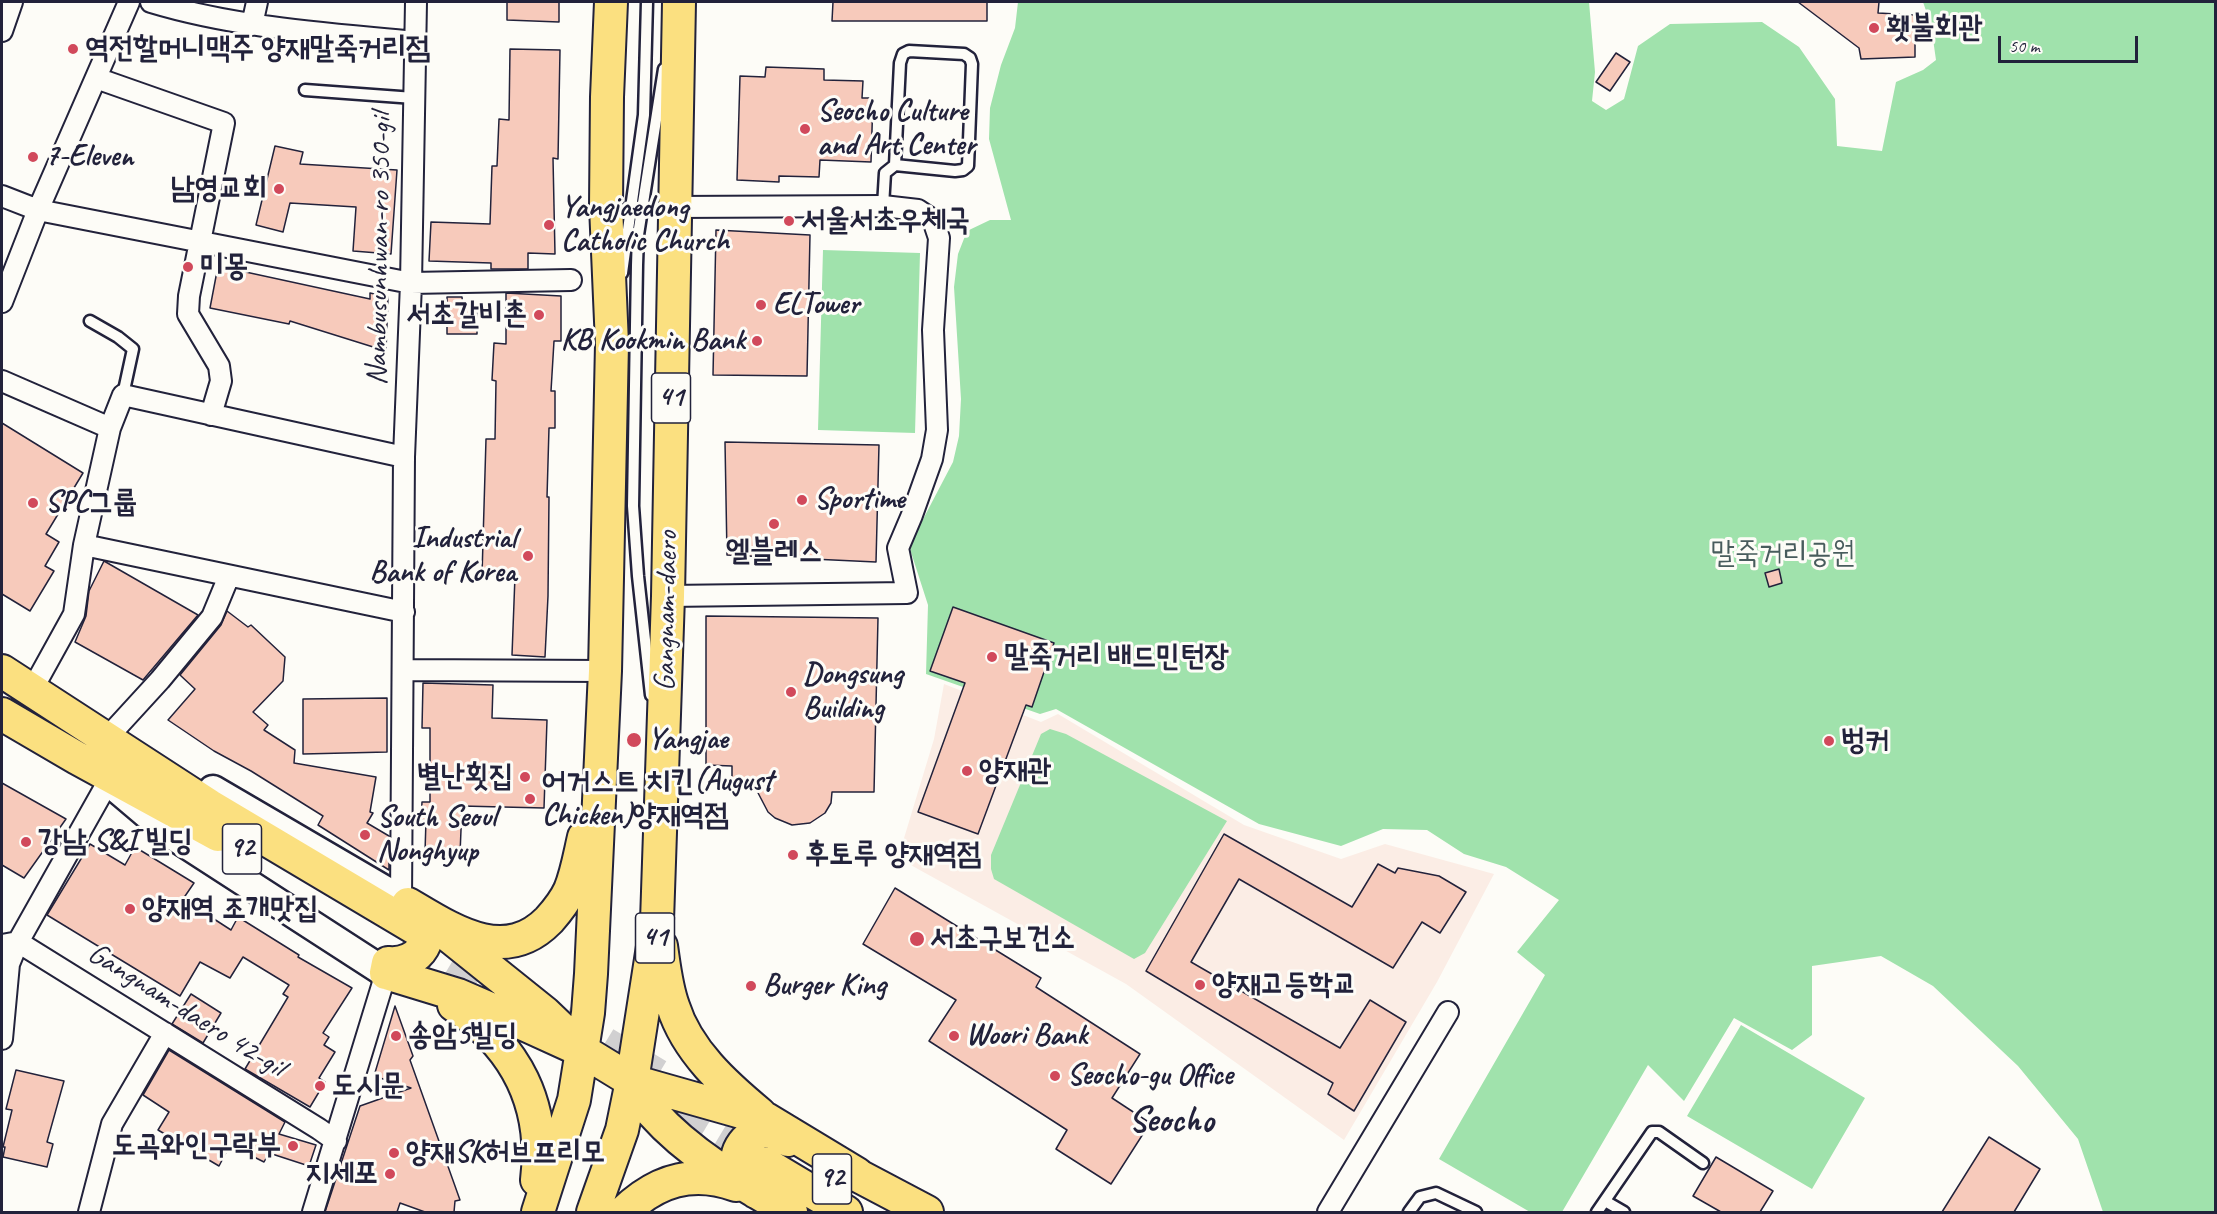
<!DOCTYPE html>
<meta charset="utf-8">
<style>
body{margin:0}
#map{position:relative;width:2217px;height:1214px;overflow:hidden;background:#fdfcf7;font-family:Caveat,sans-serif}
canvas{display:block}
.frame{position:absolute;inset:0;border:3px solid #22223b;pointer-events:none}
.scale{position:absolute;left:1998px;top:36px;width:140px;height:27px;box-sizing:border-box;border:3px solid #22223b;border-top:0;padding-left:8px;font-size:18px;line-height:21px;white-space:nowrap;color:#22223b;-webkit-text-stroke:4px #fdfcf7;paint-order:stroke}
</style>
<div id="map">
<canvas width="2217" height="1214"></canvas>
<div class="frame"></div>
<div class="scale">50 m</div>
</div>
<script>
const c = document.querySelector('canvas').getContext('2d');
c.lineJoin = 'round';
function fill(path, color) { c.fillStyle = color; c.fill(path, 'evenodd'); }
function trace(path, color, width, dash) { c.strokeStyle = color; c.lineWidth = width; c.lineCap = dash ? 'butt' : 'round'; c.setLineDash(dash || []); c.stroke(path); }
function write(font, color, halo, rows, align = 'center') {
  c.font = font + ' Caveat,"Poor Story",sans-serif'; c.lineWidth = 6; c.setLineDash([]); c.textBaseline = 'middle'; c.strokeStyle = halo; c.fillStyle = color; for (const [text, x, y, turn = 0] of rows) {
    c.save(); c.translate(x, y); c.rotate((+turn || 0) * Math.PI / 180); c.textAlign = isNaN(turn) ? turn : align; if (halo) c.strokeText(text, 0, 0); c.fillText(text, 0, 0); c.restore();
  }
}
fill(new Path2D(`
 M944,684l97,38 17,-8 186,111 97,34 44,-15 109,30 -57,108 -93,158 -218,-156 -228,-126 36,-119z`), '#fbede5');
fill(new Path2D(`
 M1018,2h571l6,70 -3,29 14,9 18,-11 14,-53 32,-22 92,-2 37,25 36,52 2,47 45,5 14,-69 27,-12 13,-10 -5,-35 -8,-23h292v1210h-112l-25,-73 -60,-73 -85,-80 -52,-30 -69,10v69l-20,15 -58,-32 -50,83 -36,-36 -86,147h-32l-91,-53 106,-184 -28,-23 42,-52 -53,-33 -42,-13 -37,-24 -44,-1 -42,17 -82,-22 -203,-115 -16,5 -114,-40 2,-69 -19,-59 44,-84 6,-26 2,-37 -7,-112 4,-33 9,-23 23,-11h21l-22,-81 1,-31 11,-43 14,-37z
 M823,250l97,3 -5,180 -97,-3z
 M1050,729l16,5 161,87 -82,132 -11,6 -140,-80 -3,-10v-14l50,-121z
 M1741,1025l124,73 -53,91 -125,-73z`), '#a0e2ac');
const building = new Path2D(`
 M507,2h52v20l-52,-2z
 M833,2h154v19h-155z
 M1798,2h81l-1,11 37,2v42l-54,2 -2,-11z
 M510,49l50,1 -2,109 -5,-1 2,96 -27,-1v16h-37v-6l-62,-2 2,-39 59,2 2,-58h5l2,-47 10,1z
 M1616,53l14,9 -20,29 -14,-9z
 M766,67l58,2v11l39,1 -1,17h11l-2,64 -51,-2 -1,17 -40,-1v6l-42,-2 3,-104 25,1z
 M275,146l28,6 -3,12 97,6 -6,84 -38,-3 3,-44 -66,-4 -7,29 -27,-7z
 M716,230l94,5 -3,141 -94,-1z
 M218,266l152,33v-6l18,4 -2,54 -96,-30 -1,3 -79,-16z
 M506,293l55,3v45h-7l-3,50h4v37h-6l-2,69h2l-1,99 -3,61 -33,-2 3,-79 -33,-1 4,-136h9l1,-58 -4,-1 2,-37 12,1z
 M447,297h15l1,11h14v26h-30z
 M2,423l81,50 -37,61 13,8 -14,24 9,5 -24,40 -28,-17z
 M725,442l154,3 -3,117 -149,-7z
 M104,561l94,54 -55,65 -68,-38 11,-26 3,-25z
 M1779,569l3,14 -13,4 -4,-14z
 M953,607l101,36 -22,64 -6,-2 -48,129 -60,-22 47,-129 -35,-12z
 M227,611l21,16 3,-2 34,32 -2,24 -30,31 15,13 -4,5 31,20 -1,13 82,14 -6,35 3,1 -6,10 22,13v34l-71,-45 5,-9 -72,-45 -37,-20 -46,-31 27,-31 -15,-14 41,-50z
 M706,616l172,2 -4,174h-42l-1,11 -6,10 -15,10 -18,2 -17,-7 -7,-6 -12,-23h-24v-23l-26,-1z
 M423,683l70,2 -1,33 55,2 -3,88 -82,-2 -2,48 -35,-2 1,-32h-5l1,-18h8v-74h-8z
 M387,698v54l-84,2v-55z
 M2,783l64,36 -42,59 -22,-13z
 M1224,834l128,73 26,-43 17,9 3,-5 41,8 27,16 -26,41 -18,-11 -29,46 -154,-89 -48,83 149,86 30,-48 36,22 -52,89 -26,-17 5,-11 -187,-112z
 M90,844l35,21 10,-18 59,36 -11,16 48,31 7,-13 61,38 -1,2 54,31 -29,45 6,4 -5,8 11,7 -16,26 6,4 -15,25 -65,-38 43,-72 -5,-3 6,-9 -46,-28 -13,21 -30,-16 -20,34 -133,-81z
 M895,888l146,90 -5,9 104,67 -28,44 38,25 -39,61 -55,-35 11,-19 -138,-89 27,-41 -93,-56z
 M191,994l30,19 -18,30 -31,-19z
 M395,1006l18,50 -3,4 50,140 -5,1 -1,11h-29l-25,-9 -3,9h-72l35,-106 51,-18 -37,-12z
 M169,1050l116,72 -6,12 37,11 -7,21 -40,-13 -5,9 -34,-17 -11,21 -61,-36 11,-18 -26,-17z
 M16,1070l48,11 -17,61 6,2 -6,23 -44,-10 2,-10h-2l9,-37 -6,-1z
 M1989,1137l51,32 -26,43h-72z
 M1716,1157l57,34 -13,21h-39l-28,-16z`);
fill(building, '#f7cabb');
trace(building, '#22223b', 1.5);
trace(new Path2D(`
 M405,947l89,53
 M564,1018l94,57
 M637,1087l127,76`), '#d1d0d1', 32, [32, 16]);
const lane = new Path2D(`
 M305,90l109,8
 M883,206l2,-33 10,-8 60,6 8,-1 5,-4 4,-102 -2,-6 -6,-4 -55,-3 -6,3 -3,9 -5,102
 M622,273l22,-158 3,-113
 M90,321l28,16 15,12 -10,46
 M651,695l-13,-119 -5,-70 4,-241 1,-30 26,-166
 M1605,1201l19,11
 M1409,1212l11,-15 16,-4 40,19
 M1597,1212l55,-80h7l44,31`);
const street = new Path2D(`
 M151,2c86,26 175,31 264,40
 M252,25l5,-23
 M2,31l10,-29
 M96,78l128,45 -35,173 -1,18 31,52 2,15 -10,34
 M2,196l36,14 373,73 160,-3
 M2,302l36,-92 91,-208
 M2,381l108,47
 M84,545l320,67
 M668,596l239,-3 -9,-45 14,-33 20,-56 5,-29 -4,-100 6,-92 -6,-18 -15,-10 -35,-4 -209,1
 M403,670l202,1
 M32,690l42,-76 10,-69 26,-117 13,-33 281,62
 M106,739l54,-59 52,-63 17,-41
 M401,900l3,-443 7,-174 5,-281
 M2,945l16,-3 301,187 17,12
 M2,1039l7,-75 9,-22 90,-160
 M89,1212l23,-88 53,-91
 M313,1212l73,-239
 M1328,1212l120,-200`);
const secondary = new Path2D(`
 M119,790l52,44 215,139
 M213,790l195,114`);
const primary = new Path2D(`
 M2,671l208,135 205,122
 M2,714l75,44 141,77
 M408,904c44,26 96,62 141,16 8,-9 16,-19 21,-30 7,-17 10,-36 14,-53
 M449,936l96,77 23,22
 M661,946c3,20 5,41 12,60 14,45 52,79 87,108
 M386,973l72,22 46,20 79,36 49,30 134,38 91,55
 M386,973l2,-10c32,3 52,-28 27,-52
 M454,1005c63,42 92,100 83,175
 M632,1081c6,10 12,21 20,31 38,43 90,72 139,100
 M764,1163l82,49
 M838,1165l89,47
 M756,1192c-5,-7 -14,-15 -17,-23 -8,-16 10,-39 27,-38 8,0 15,5 22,9
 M538,1212l36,-112 14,-87 3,-39 14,-303 7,-327 -6,-138 1,-109 4,-95
 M593,1212l29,-82 10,-49 25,-160 11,-325 11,-594
 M624,1212c32,-31 68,-43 112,-27`);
trace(lane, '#22223b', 15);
trace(street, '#22223b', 24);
trace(secondary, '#22223b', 33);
trace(primary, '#22223b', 36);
trace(lane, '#fdfcf7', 10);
trace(street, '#fdfcf7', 20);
trace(secondary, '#fdfcf7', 28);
trace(primary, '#fbe080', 32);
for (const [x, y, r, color] of [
 [1874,28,6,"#d1495b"],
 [73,49,6,"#d1495b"],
 [805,129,6,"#d1495b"],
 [33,157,6,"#d1495b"],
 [279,189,6,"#d1495b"],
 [789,221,6,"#d1495b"],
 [549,225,6,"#d1495b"],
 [188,267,6,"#d1495b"],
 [761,305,6,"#d1495b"],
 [539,315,6,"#d1495b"],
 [757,341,6,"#d1495b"],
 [802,500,6,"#d1495b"],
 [33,503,6,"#d1495b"],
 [774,524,6,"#d1495b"],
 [528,556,6,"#d1495b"],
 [992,657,6,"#d1495b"],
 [791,692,6,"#d1495b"],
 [634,740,8,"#d1495b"],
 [1829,741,6,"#d1495b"],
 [967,771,6,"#d1495b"],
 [525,777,6,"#d1495b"],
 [530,799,6,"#d1495b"],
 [365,835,6,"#d1495b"],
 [26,842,6,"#d1495b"],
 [793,855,6,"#d1495b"],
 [130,909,6,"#d1495b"],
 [917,939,8,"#d1495b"],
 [1200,985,6,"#d1495b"],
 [751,986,6,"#d1495b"],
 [396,1036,6,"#d1495b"],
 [954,1036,6,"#d1495b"],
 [1055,1076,6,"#d1495b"],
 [320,1086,6,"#d1495b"],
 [293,1146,6,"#d1495b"],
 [394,1153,6,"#d1495b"],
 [390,1174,6,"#d1495b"]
]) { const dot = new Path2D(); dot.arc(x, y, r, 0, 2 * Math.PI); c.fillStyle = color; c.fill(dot); trace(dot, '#fdfcf7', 2); }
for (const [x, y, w] of [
 [671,398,39],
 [242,849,39],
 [655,938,39],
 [832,1179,39]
]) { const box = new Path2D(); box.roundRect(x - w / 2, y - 25, w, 50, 4.5); c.fillStyle = '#fdfcf7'; c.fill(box); trace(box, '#22223b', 1.5); }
write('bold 28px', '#22223b', null, [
 ["41",671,398],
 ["92",242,849],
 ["41",655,938],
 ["92",832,1179]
]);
write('bold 30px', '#22223b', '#fdfcf7', [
 ["횃불회관",1886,28],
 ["역전할머니맥주 양재말죽거리점",85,49],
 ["Seocho Culture",817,112],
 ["and Art Center",817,146],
 ["7-Eleven",45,157],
 ["남영교회",267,189,"right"],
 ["Yangjaedong",561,208],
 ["Catholic Church",561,242],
 ["서울서초우체국",801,221],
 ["미몽",200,267],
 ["ELTower",773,305],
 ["서초갈비촌",527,315,"right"],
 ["KB Kookmin Bank",745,341,"right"],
 ["Sportime",814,500],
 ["SPC그룹",45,503],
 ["Industrial",516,539,"right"],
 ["Bank of Korea",516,573,"right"],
 ["엘블레스",774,552,"center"],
 ["말죽거리 배드민턴장",1004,657],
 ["Dongsung",803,675],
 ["Building",803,709],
 ["Yangjae",648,740],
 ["벙커",1841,741],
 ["양재관",979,771],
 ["별난횟집",513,777,"right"],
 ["어거스트 치킨(August",542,782],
 ["Chicken)양재역점",542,816],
 ["South Seoul",377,818],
 ["Nonghyup",377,852],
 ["강남 S&I 빌딩",38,842],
 ["후토루 양재역점",805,855],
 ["양재역 조개맛집",142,909],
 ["서초구보건소",930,939],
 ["양재고등학교",1212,985],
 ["Burger King",763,986],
 ["송암5빌딩",408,1036],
 ["Woori Bank",966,1036],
 ["Seocho-gu Office",1067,1076],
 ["도시문",332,1086],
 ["도곡와인구락부",281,1146,"right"],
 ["양재SK허브프리모",406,1153],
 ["지세포",378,1174,"right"]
], 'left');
write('30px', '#22223b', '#fdfcf7', [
 ["Nambusunhwan-ro 350-gil",380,249,-89],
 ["Gangnam-daero",667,611,-89],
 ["Gangnam-daero 42-gil",186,1011,32]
]);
write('30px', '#485c5d', '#fdfcf7', [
 ["말죽거리공원",1783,554]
]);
write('bold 36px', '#22223b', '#fdfcf7', [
 ["Seocho",1171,1122]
]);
</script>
